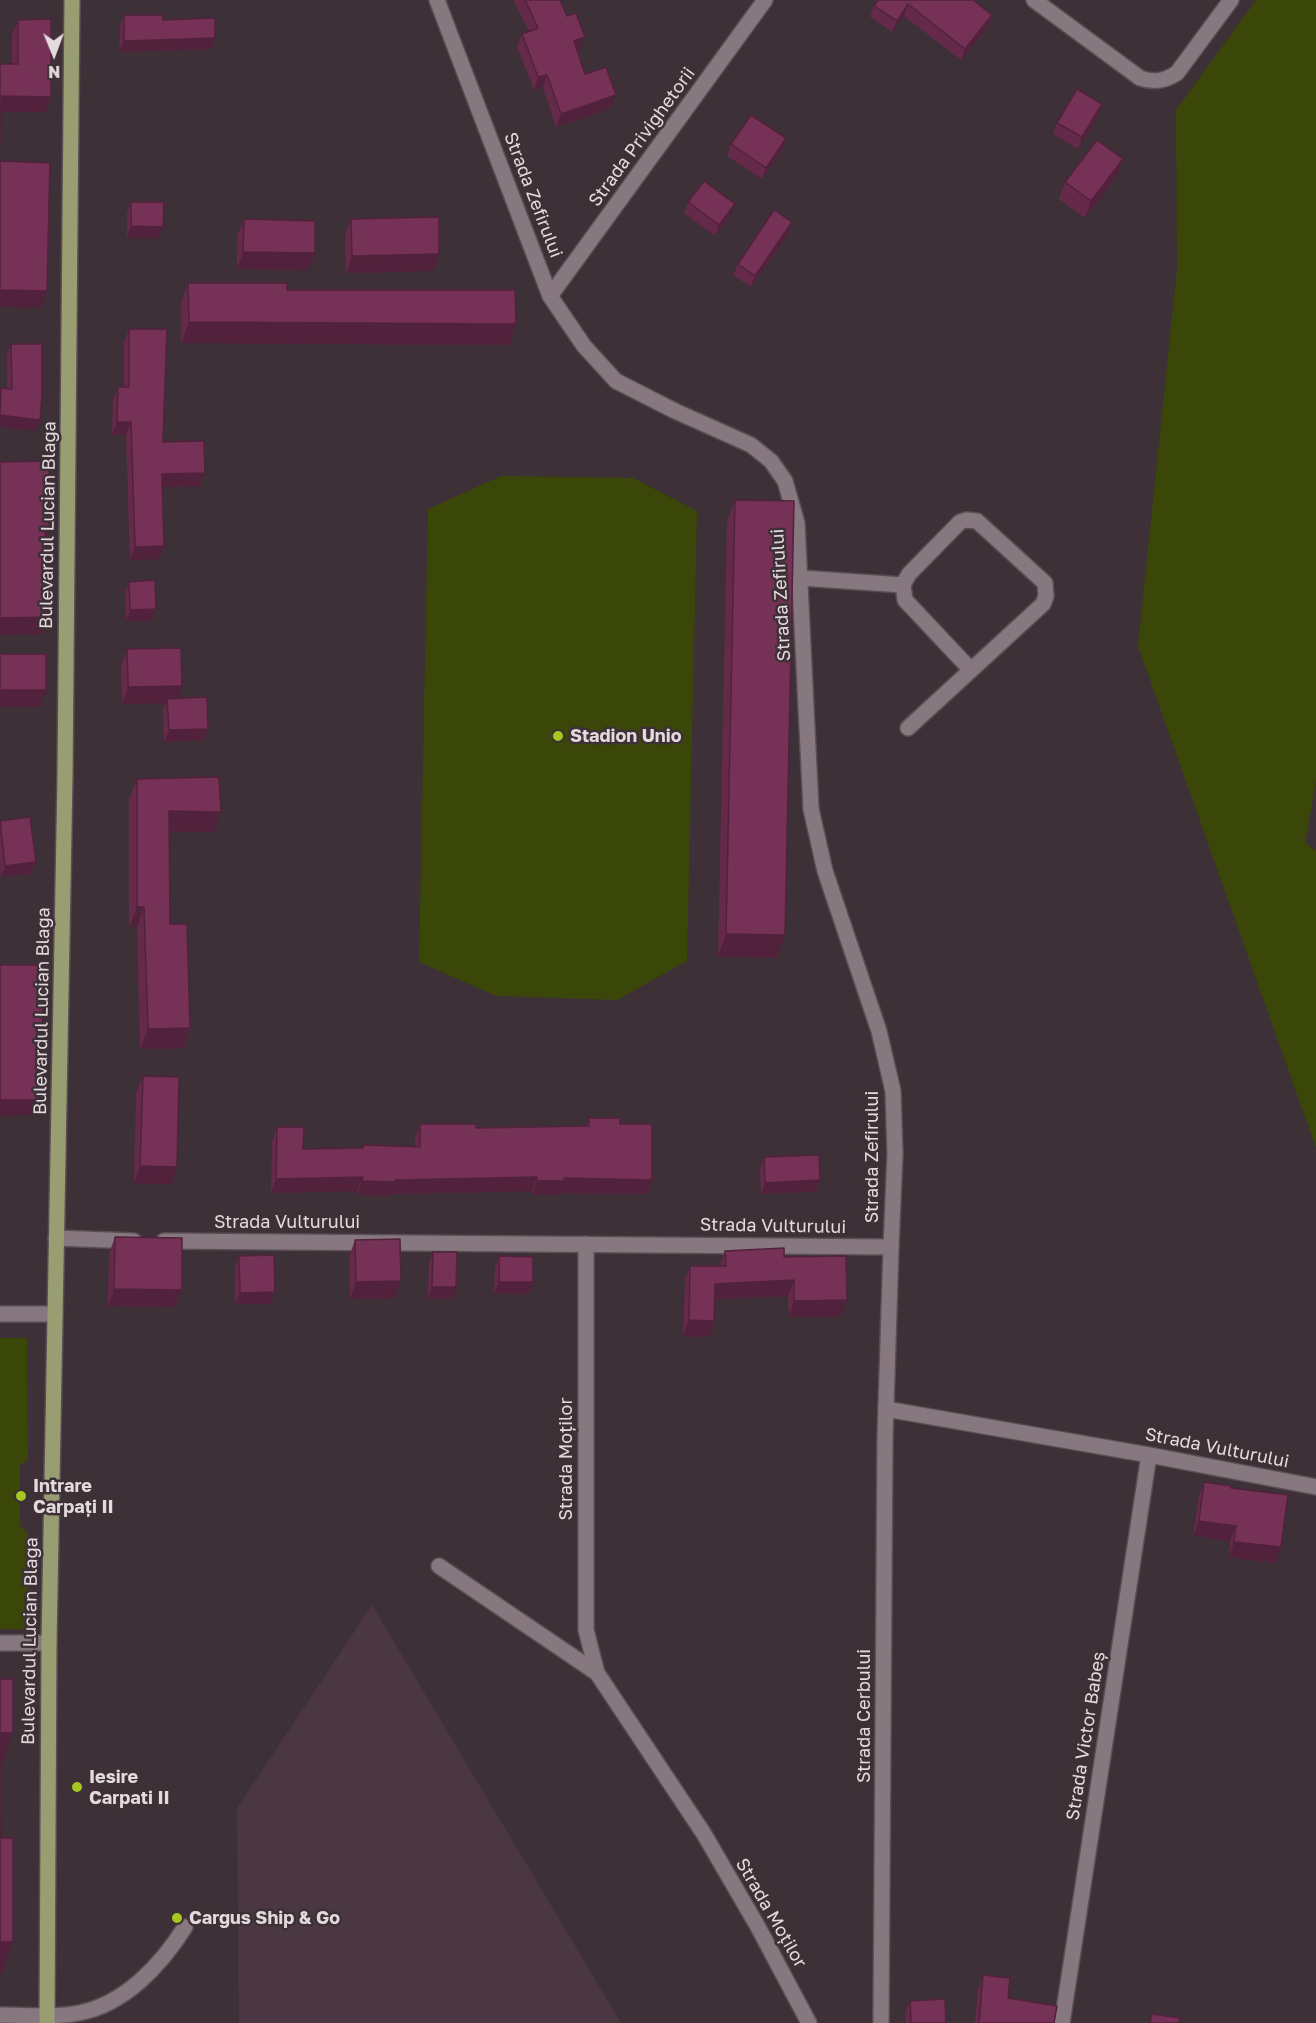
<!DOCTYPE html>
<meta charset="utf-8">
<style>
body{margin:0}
#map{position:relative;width:1316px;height:2023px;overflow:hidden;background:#3d3036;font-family:"Golos Text",sans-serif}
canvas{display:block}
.north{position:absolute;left:24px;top:24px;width:60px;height:60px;-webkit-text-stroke:4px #3d3036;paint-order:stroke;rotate:179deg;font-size:16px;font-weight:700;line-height:24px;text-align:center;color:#e3dade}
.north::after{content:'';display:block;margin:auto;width:21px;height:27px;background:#e3dade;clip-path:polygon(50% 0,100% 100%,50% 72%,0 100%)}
</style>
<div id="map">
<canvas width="1316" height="2023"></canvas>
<div class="north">N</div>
</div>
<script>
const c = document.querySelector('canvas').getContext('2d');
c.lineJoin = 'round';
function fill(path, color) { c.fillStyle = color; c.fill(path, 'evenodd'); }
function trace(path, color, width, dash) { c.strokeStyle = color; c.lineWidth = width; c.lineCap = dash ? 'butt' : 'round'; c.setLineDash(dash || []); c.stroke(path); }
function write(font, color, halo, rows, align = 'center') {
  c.font = font + ' "Golos Text",sans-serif'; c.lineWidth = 5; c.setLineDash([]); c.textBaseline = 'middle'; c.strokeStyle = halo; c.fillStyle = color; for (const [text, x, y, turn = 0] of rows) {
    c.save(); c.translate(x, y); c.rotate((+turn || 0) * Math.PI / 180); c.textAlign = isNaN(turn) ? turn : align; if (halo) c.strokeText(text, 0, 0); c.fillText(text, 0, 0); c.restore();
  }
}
fill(new Path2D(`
 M372,1605l249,418h-382l-2,-215z`), '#4b3741');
fill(new Path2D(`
 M1256,0h60v781l-11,62 11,8v297l-178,-502 39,-377 -1,-159z
 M501,476l132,2 64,33 -10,450 -70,39 -121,-4 -77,-34 9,-453z
 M0,1338h27l1,122 -8,5v61l8,7v96h-28z`), '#3a4708');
const minor = new Path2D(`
 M437,0l113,296 34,50 32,35 59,30 76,34 20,16 14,20 12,42 14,286 14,62 54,160 14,60 2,63 -4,93
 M1034,0l106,78c14,5 25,3 37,-5l54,-73
 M550,296l215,-296
 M801,578l102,7 6,-11 51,-52 6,-2 11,1 68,62 1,13 -3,8 -135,124
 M903,585l2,15 66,70
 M586,1244v386l11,43 107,161 54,93 51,96
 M0,1314h55
 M886,1409l263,46 167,32
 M439,1566l158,107
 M0,1643h49
 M0,2015c26,0 54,3 79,-2 46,-9 82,-48 106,-86
 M1062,2023l87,-568`);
const tertiary = new Path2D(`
 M56,1238l78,3
 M164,1241l727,6 -6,191 -4,585`);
const primary = new Path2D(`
 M47,2023l2,-380 16,-867 7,-776`);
trace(minor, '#594e54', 18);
trace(tertiary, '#594e54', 18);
trace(primary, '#594e54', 18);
trace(minor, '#87777e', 15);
trace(tertiary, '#87777e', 15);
trace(primary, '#989e72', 15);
fill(new Path2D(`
 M513,0h47l20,50 -3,1 8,23 31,21 -5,13 -55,19 -13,-40 -9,3 -17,-43 5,-13 7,-3z
 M878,0l114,15 -4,11 -27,34 -57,-44 -12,16 -22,-15 4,-11z
 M124,15l39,5 52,18 -4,11 -92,3 1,-26z
 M18,20l33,77 -6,15h-43l-2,-48h12v-29z
 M1102,104l-4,12 -20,33 -25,-15 4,-11z
 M786,138l-4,12 -20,29 -35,-23 4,-12z
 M1123,159l-6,17 -32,42 -26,-19 6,-17z
 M131,202l28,36h-32v-24z
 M688,202l42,14 -15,20 -31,-23z
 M244,219l65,51 -72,-1v-33z
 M351,219l82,52 -87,2 -1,-37z
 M788,234l-37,53 -18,-12 5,-11z
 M188,283l99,7 229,34 -7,21 -328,-2v-39z
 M129,329l34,113 37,44 -37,1 1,59 -5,13 -29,1 -4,-125h-14l1,-35 5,-13h6v-45z
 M11,344l25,87 -36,-4v-37l1,-2 6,1v-34z
 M735,500l42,458 -59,-2 9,-434z
 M129,582l27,27 -4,12h-26l-1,-28z
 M127,649l51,49 26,42 -40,2 -1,-32 3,-7 -44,1 -1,-38z
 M137,779l84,33 -7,20 -45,-1 1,93 20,104 -7,20 -43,1 -3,-122h-8v-128z
 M0,822l36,40 -5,12 -30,3 -1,-11z
 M143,1076l34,91 -6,17 -37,-1 2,-90z
 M589,1118l31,6 27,70 -87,-1 -1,2h-27v-4l-141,3 -1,2 -33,-1v-4l-86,2 1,-52 5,-14 26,22 59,-1 2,-3 51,2v-8l5,-15 56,4 110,-2z
 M764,1157l52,34 -55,3 -1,-25z
 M115,1237l67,53 -7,17 -67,-1 1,-52z
 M355,1240l40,58 -45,1 -1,-42z
 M725,1251l59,6 57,59 -52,1 -1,-21 -73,3 -1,22 -5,16 -26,-1 2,-55 5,-15h30z
 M433,1252l23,35 -4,12 -24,-1 1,-35z
 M239,1256l32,48h-36v-37z
 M499,1256l34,26 -4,12 -35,-1 1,-25z
 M1204,1482l72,81 -47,-6 1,-16 -37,-5 6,-39z
 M983,1975l25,23 46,25h-79l3,-33z
 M910,2001l36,22h-40l-1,-10z`), '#652a4a');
fill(new Path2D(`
 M908,4l-4,12 -12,16 5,-11z
 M992,15l-4,11 -27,34 4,-11z
 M585,37l-5,13 -11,4 5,-13z
 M215,38l-4,11 -92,3 5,-11z
 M547,75l-4,12 -9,3 4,-13z
 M616,95l-5,13 -55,19 5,-13z
 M2,96l49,1 -6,15h-45z
 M1102,104l-4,12 -20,33 4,-12z
 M786,138l-4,12 -20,29 4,-11z
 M1123,159l-6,17 -32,42 6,-17z
 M735,204l-5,12 -15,20 4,-11z
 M792,222l-4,12 -37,53 4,-11z
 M131,226l32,1 -4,11h-32z
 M243,252l72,1 -6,17 -72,-1z
 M439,254l-6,17 -87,2 6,-17z
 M0,290l47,1 -6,17 -41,-1z
 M189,322l327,2 -7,21 -328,-2z
 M0,415l40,5 -4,11 -36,-4z
 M117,422h14l-5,13h-14z
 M205,473l-5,13 -42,1 4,-13z
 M45,531h4l-6,17z
 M164,546l-5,13 -29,1 5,-13z
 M156,609l-4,12h-26l4,-11z
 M50,617l-6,17 -44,1v-17z
 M182,686l-6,17 -9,-4 -1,4 -44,1 6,-17z
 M0,690h46l-6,17h-40z
 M208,729l-4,11 -40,2 5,-12z
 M169,811l52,1 -7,20 -52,-1z
 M36,862l-5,12 -30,3 4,-11z
 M137,907h7l-7,20h-8z
 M726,934l59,1 -8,23 -59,-2z
 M190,1028l-7,20 -43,1 8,-20z
 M38,1049h4l-6,16z
 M0,1100h39l-6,15 -33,1z
 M140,1166l37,1 -6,17 -37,-1z
 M363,1177l-6,14 -86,2 5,-14z
 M537,1177l-5,14 -141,3 -1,2 -33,-1 5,-14z
 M564,1178l88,2 -5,14 -87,-1 -1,2h-27l5,-14z
 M820,1180l-4,11 -55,3 4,-11z
 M794,1280l-6,16 -78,3 5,-15z
 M401,1281l-6,17 -45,1 6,-17z
 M499,1282h34l-4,12 -35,-1z
 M432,1287h24l-4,12 -24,-1z
 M114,1289l68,1 -7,17 -67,-1z
 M275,1292l-4,12h-36l5,-11z
 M847,1300l-6,16 -52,1 5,-16z
 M689,1320l25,1 -5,16 -26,-1z
 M1199,1521l37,5 -6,15 -37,-5z
 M1234,1542l47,5 -5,16 -47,-6z
 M0,1733h13l-12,33h-1z
 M0,1942h13l-12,33h-1z`), '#52223c');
const building = new Path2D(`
 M525,0h35l7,16 9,-3 9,24 -11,4 11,33 21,-7 10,28 -55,19 -14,-39 -9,2 -16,-43 16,-6z
 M878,0h95l19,15 -27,34 -57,-45 -11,17 -23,-15z
 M124,15h39v5l52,-2v20l-91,3z
 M51,19v78l-49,-1 -2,47v-79h18v-44z
 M1077,89l25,15 -20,33 -25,-14z
 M751,115l35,23 -20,30 -35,-24z
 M1097,140l26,19 -32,42 -26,-19z
 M0,161l50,2 -3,128 -47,-1z
 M704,181l31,23 -16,21 -31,-23z
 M131,202h33l-1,25 -32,-1z
 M774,210l18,12 -37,54 -17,-12z
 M439,217v37l-87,2 -1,-37z
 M244,219l71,2v32l-72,-1z
 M188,283h99v7h228l1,34 -327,-2z
 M129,329h38l-4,113 41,-1 1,32 -43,1 2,72 -29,1 -4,-125h-14l1,-35h11z
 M11,344h31v52l-2,24 -40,-5 1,-27 11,1z
 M49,461v70h-4l5,86 -50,1v-156z
 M735,500l59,1 -9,434 -59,-1z
 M155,580l1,29 -26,1 -1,-28z
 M181,648l1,38 -54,1 -1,-38z
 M0,654h46v36h-46z
 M207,697l1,32 -39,1 -2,-31z
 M219,777l2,35 -52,-1 1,113h17l3,104 -42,1 -4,-122h-7v-128z
 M30,817l6,45 -31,4 -5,-45z
 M0,965h46v36h-3l-1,48h-4l1,51h-39z
 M143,1076l36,1 -2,90 -37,-1z
 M589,1118h31v6h32v56l-88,-2v3h-27v-4l-142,3v2l-33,-1 1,-4 -87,2 1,-52h27l-1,22 60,-1 1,-3 56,2v-23h56v4l113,-2z
 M819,1155l1,25 -55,3 -1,-26z
 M115,1237l67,1v52l-68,-1z
 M400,1239l1,42 -45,1 -1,-42z
 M784,1248v9l62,-1 1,44 -53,1v-21l-79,4 -1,37 -25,-1 1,-54h36l-1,-15z
 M433,1252h24l-1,35h-24z
 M274,1255l1,37 -35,1 -1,-37z
 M499,1256l34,1v25h-34z
 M1204,1482l27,4v2l57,7 -7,52 -47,-5 2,-16 -37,-5z
 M0,1679h13v54h-13l1,105h12v104h-13z
 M983,1975l27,3 -2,20 49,8 -3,17h-75z
 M945,1999l1,24h-35l-1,-22z
 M1152,2014l28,4 -1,5h-29z`);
fill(building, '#753156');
trace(building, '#52223c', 1.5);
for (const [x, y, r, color] of [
 [558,736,6,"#a7c820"],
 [21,1496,6,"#a7c820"],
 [77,1787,6,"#a7c820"],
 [177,1918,6,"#a7c820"]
]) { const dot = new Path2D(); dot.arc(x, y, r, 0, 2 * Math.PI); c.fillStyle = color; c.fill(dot); trace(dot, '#3d3036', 2); }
write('18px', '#e3dade', '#3d3036', [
 ["Strada Privighetorii",642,137,-54],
 ["Strada Zefirului",533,195,69],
 ["Bulevardul Lucian Blaga",48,525,-89],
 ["Strada Zefirului",781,595,-93],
 ["Bulevardul Lucian Blaga",42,1011,-89],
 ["Strada Zefirului",872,1157,-90],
 ["Strada Vulturului",287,1222],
 ["Strada Vulturului",773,1226,1],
 ["Strada Vulturului",1217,1448,11],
 ["Strada Moților",566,1459,-90],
 ["Bulevardul Lucian Blaga",30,1641,-89],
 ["Strada Cerbului",864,1716,-90],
 ["Strada Victor Babeș",1086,1736,-81],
 ["Strada Moților",771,1913,60]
]);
write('bold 18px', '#e3dade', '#3d3036', [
 ["Stadion Unio",570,736],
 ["Intrare",33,1486],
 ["Carpați II",33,1507],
 ["Iesire",89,1777],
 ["Carpati II",89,1798],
 ["Cargus Ship & Go",189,1918]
], 'left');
</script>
